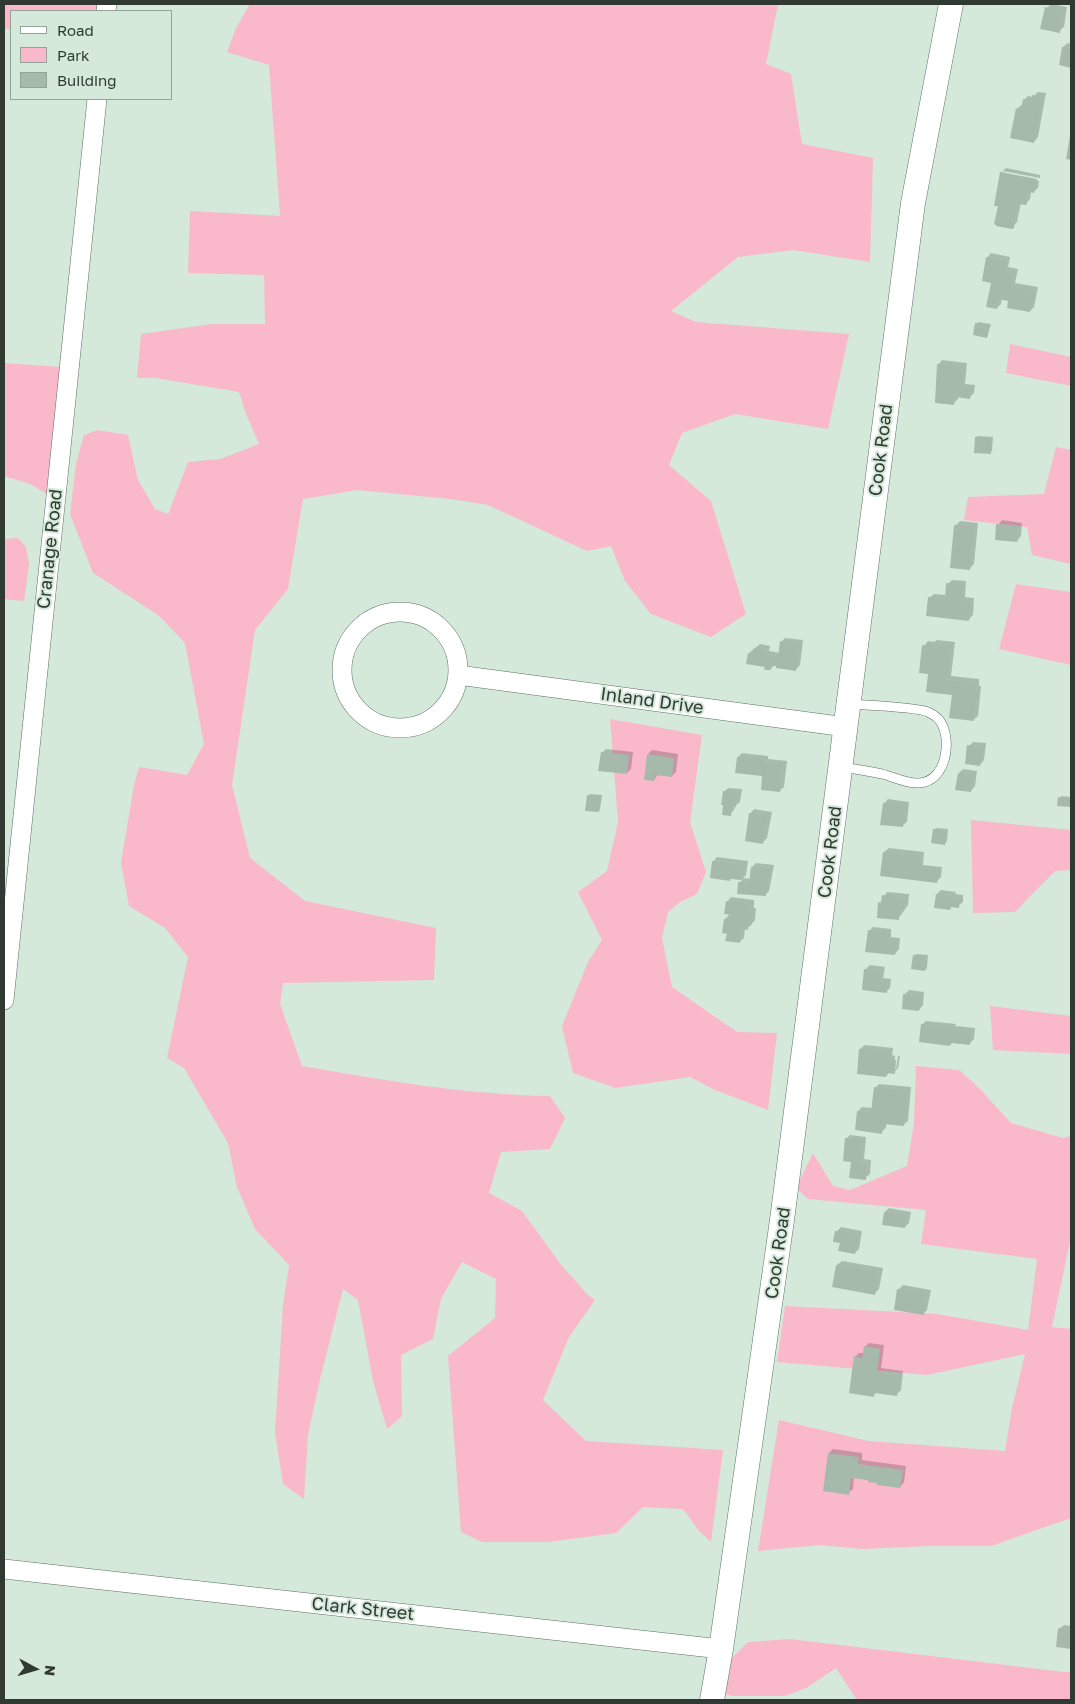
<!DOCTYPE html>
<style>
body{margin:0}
#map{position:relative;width:1075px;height:1704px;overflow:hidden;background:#d4e9da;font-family:"Golos Text",sans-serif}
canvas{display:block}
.frame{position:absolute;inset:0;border:5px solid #313933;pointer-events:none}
.legend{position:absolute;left:10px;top:10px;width:162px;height:90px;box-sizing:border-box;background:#d4e9da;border:1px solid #93a397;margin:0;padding:6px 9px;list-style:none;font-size:15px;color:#313933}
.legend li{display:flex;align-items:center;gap:10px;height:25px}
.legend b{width:25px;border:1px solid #93a397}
.north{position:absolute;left:10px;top:1644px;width:50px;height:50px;-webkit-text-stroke:4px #d4e9da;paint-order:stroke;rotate:96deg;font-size:14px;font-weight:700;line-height:20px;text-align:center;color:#313933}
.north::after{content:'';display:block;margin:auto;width:18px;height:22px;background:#313933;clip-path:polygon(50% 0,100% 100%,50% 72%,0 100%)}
</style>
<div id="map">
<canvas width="1075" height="1704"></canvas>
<div class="frame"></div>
<ul class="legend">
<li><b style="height:6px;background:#fff"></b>Road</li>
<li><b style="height:14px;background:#fab8cb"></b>Park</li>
<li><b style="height:14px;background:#a6baac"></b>Building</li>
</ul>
<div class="north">N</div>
</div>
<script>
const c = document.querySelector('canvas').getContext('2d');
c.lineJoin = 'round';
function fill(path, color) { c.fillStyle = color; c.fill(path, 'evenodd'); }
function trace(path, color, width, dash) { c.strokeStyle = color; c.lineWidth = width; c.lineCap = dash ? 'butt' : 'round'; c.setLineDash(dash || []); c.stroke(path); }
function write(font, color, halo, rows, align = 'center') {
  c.font = font + ' "Golos Text",sans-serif'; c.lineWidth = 4; c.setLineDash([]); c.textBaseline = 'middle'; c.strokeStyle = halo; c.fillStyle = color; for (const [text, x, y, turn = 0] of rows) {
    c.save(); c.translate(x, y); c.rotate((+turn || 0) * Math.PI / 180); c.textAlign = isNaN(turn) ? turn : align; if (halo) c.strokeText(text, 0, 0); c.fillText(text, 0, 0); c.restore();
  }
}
fill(new Path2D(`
 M4,4h95v7h-88v19l-7,-2z
 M250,4h528l-12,60 25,10 11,70 71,14 -3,104 -77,-12 -55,7 -67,54 25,11 153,12 -21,95 -93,-15 -53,19 -13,32 42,36 35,113 -35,23 -60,-23 -26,-33 -14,-35 -24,5 -99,-46 -38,-6 -93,-9 -54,9 -15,90 -33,41 -23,155 18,73 55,43 131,27 -2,52 -151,3 -3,21 22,62c81,14 166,29 248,30l15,22 -15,31 -49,3 -12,41 33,18 40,55 26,29 7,5 -26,37 -26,63 43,41 137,9 -12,92 -12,-11 -16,-22 -40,-2 -27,26 -68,9h-66l-21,-10 -13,-176 47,-38 1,-39 -34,-17 -21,37 -8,40 -32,16 1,61 -15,13 -14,-48 -15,-81 -15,-11 -23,90 -12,56 -4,64 -21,-15 -8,-51 8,-128 6,-40 -34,-36 -18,-42 -9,-44 -44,-75 -17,-10 21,-101 -23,-29 -36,-22 -8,-43 13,-78 5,-18 48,8 17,-31 -19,-101 -27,-28 -65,-42 -23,-59 6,-50 8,-29 13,-5 31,5 10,45 17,29 13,5 20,-52 32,-3 39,-15 -13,-30 -7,-22 -83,-14h-19l4,-44 71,-10h53l-1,-49 -76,-2 2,-62 90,5 -11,-151 -42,-13 9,-24z
 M1010,344l61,13v29l-65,-13z
 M4,363l57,4 -14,127 -17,-10 -26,-8z
 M1056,447l15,3v114l-39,-9 -5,-28 -63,-7 4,-23 76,-3z
 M18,538l8,9 3,17 -5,37 -20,-2v-60z
 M1016,584l55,8v73l-72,-16z
 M610,719l92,16 -12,87 16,50 -9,22 -17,8 -12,10 -6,26 10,49 65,45 40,1 -9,77 -53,-20 -25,-13 -75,11 -42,-15 -11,-47 26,-64 14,-22 -24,-48 29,-21 11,-49z
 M971,820l100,10v40l-16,1 -40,41 -42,1z
 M990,1006l81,10v38l-78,-4z
 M916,1066l43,4 19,17 33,36 52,15 8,-2v100l-19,91 19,2v189l-80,28h-61l-67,3 -43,-4 -62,6 21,-131 89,21 137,10 7,-43 13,-54 -98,21 -150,-13 8,-56 152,8 91,16 9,-71 -116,-15 5,-34 -118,-11 -12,-11 17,-35 20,33 17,4 57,-24 7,-43z
 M790,1639l274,33h7v28h-214l-21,-32 -28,19 -23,9h-52l-9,-2 6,-34 18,-18z`), '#fab8cb');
fill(new Path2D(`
 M1051,4l16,3 -3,20 -5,4 -12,-23z
 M1068,43l3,1v22l-11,-2 3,-17z
 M1038,92l8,1 -8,44 -4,5 -17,-33 4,-4h2l1,-5 4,-4 5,1z
 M1006,168l34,7v3l-37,-7v3l36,7 -1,7 -5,4h-2l-1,7 -4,5 -5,-1 -4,19 -6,6 -12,-23 2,-32z
 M991,253l19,4 -2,10 10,2 -3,14 23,4 -4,20 -4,4 -20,-11 -8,-2 -1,6 -4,4 -10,-50z
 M978,322l13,2 -4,13 -10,-14z
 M942,360l25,3 -2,21 10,1 -1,8 -5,5 -11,-2v3l-5,5 -15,-39z
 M978,436l15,1 -1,14 -2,1 -14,-15z
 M1002,520l20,3 -1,13 -4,5 -19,-16z
 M960,521l18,2 -4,41 -5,5 -13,-44z
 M952,580l14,1 -1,16 9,1 -1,17 -5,5 -39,-22 5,-4 12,1 2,-11z
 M785,638l18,2 -3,25 -5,5 -20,-5 -5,4 -21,-16 11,-9 10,2 -1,5 11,2 1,-11z
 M937,640l18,2 -4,34 28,3v7h2l-3,30 -5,4 -20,-27 -24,-20 -5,-27 4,-5 6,1z
 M973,742l13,1 -2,17 -4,5 -11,-19z
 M606,749l27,3 -2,17 -4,4 -25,-20z
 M652,750l26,4 -2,18 -4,4 -14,-2 -4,6 -6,-26z
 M742,753l26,3v3l19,2 -3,26 -5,4 -15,-16 -26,-18z
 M963,769l14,2 -2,15 -4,5 -12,-18z
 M728,788l14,1 -2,13 -5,4 -1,4 -4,4 -6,-22z
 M590,794l12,1 -2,14 -1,2 -11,-15z
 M1061,796l10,1v9l-12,-2z
 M888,799l21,3 -2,20 -5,4 -18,-22z
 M754,809l18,3 -5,26 -4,4 -13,-28z
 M936,828l12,1 -1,12 -2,2 -11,-13z
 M889,848l35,4 -1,13 19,2 -1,10 -4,4 -53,-29z
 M717,857l31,4 -2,14 -3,3 8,1 1,-12 4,-4 18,2 -5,26 -4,4 -26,-12 4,-4 -12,-2 -18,-15z
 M941,890l15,2 -1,2 8,1v7l-5,4h-5l-3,2 -13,-14z
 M887,892l22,2 -1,11 -10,14 -18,-16z
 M731,897l23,3v8h2l-1,12 -8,9 -2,-1 -1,10 -5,4 -11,-9 -3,-14 6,-6 -4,-11z
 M873,927l18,2v8l9,1 -1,11 -4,5 -26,-23z
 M916,954l12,1 -1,13 -2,2 -11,-14z
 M870,965l15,2 -2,11 8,1 -1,9 -4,4 -21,-22z
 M909,990l15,2 -1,13 -4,5 -15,-15z
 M926,1021l30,3 -1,2 20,2 -1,11 -4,4 -17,-1 -3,3 -28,-20z
 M865,1045l28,3 -1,7 3,1 -1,13h2l2,-13h2l-2,12 -4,4h-4l-4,4 -26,-27z
 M879,1084l32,3 -3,34 -5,4 -17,-2v5l-5,4 -23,-21 4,-4 11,1 2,-20z
 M850,1135l16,2 -2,22 7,1 -1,14 -5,4 -13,-18 -6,-21z
 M889,1208l22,4 -2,11 -4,4 -22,-3 2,-12z
 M841,1227l21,4 -3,18 -4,4 -14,-11 -5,-10z
 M842,1261l41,7 -4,21 -4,4 -38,-28z
 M903,1285l28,5 -4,20 -4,4 -25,-24z
 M869,1343l15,2 -3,23 22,3 -2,19 -5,5 -19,-3 -3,3 -19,-38 4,-4h5l1,-6z
 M833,1449l29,4v7l44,6 -2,16 -4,5 -46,-10 -1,12 -5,4 -19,-40z
 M1064,1625l7,1v22l-14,-2 2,-17z`), '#0003');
fill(new Path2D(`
 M1045,7l19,4 -4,22 -20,-4z
 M1062,47l9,1v20l-12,-3z
 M1032,95l11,2 -9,46 -24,-5 6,-30 5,2 2,-11 8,2z
 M1070,136h1v24l-5,-1z
 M1000,172l37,7 -3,14 -5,-1 -3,13 -8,-1 -4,24 -2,1 -16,-3v-1l-2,-1 4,-18h-4z
 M986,257l21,4 -3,10 10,2 -3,14 23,4 -4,21 -23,-4 1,-7 -9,-2 -2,10 -11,-2 5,-24 -9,-2z
 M975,323l15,2 -3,13 -14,-3z
 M937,364l27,3 -3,21 10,1 -1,10 -15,-2 -1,8 -19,-2z
 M975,437l16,1v16l-17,-1z
 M996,524l23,2 -2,16 -22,-2z
 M954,525l20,2 -4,43 -20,-2z
 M946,583l17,2 -2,16 10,1 -2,19 -43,-5 2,-19 17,2z
 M780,641l20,3 -4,27 -20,-3v-2h-5v4h-7l1,-3 -19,-3 2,-11 5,1 1,-6 13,2 -1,5 12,2z
 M931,643l20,2 -3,35 28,3 -1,7h2l-3,31 -25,-3 3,-23 -26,-3 2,-18 -9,-1 3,-28 9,1z
 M967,745l15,2 -2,19 -15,-2z
 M601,752l28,3 -2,19 -29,-3z
 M647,754l27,4 -2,19 -17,-2 -1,6 -10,-1z
 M737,757l28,3v2l19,2 -4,28 -19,-2 1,-14 -27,-3z
 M958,773l15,2 -2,17 -16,-2z
 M723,791l15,2 -2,14 -4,-1 -1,10 -9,-1 1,-10h-2z
 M587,795l14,1 -2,16 -14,-1z
 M1058,797l13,1v9l-14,-1z
 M883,803l22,2 -2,22 -23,-2z
 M749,813l19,3 -5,28 -18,-3z
 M933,829l14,2 -2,14 -14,-2z
 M883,852l38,4 -2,13 20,2 -2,12 -57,-7z
 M712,861l32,4 -2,15 -12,-1v2l-20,-3z
 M751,867l20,2 -5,27 -29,-2 1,-12 11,1z
 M936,894l16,2v2h8l-1,10 -8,-1 -1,3 -16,-2z
 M882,895l23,3 -1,13 -4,-1 -1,10 -22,-2 1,-16 3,1z
 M726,901l25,3 -1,8h3l-2,14 -3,-1v5l-6,-1 -2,14 -15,-2 2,-7 -5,-1 2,-14 7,1 1,-5 -8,-1z
 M868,930l20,2 -1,9 10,1 -2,13 -30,-3z
 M913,955l14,2 -2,14 -14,-2z
 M864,969l17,2 -1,11 8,1 -1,10 -25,-3z
 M903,994l18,2 -2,15 -17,-2z
 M921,1024l31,4v2l19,2 -1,13 -19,-2 -1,3 -31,-4z
 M859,1049l30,3 -1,7 8,1 -1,14 -8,-1 -1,4 -29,-3z
 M874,1087l34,4 -4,35 -21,-2 -1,10 -27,-4 2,-19 14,1z
 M845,1138l18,2 -3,23h7l-1,17 -17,-2 2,-16 -8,-1z
 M884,1212l23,3 -2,13 -23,-3z
 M835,1231l23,4 -3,19 -17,-3 2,-8 -7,-1z
 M836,1265l43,7 -4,23 -43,-8z
 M897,1289l30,5 -3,21 -30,-5z
 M864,1346l16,3 -3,23 23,3 -3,21 -23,-3v4l-25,-4 5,-37 8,2z
 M828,1453l31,4 -1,7 45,6 -3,18 -23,-3v-2l-9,-1v-2l-17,-2 -2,17 -26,-4z
 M1058,1628l13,2v19l-15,-2z`), '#a6baac');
const service = new Path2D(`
 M841,767c14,2 27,4 41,7 12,3 25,10 37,9 27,-1 34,-43 21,-62 -2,-3 -8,-7 -12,-9 -9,-5 -65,-7 -79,-8`);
const minor = new Path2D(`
 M106,11l1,-7
 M342 670a58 58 0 1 1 116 0a58 58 0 1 1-116 0Z
 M458,675l388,52
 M4,1000l93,-901
 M4,1569l717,80`);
const tertiary = new Path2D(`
 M712,1700l9,-51 61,-429 131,-1017 38,-199`);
trace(service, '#5d7063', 10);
trace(minor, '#5d7063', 20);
trace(tertiary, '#5d7063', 25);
trace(service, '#fff', 9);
trace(minor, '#fff', 19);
trace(tertiary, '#fff', 24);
write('18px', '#313933', '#d4e9da', [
 ["Cook Road",881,450,-83],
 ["Cranage Road",50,549,-84],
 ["Inland Drive",652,701,8],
 ["Cook Road",830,852,-83],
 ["Cook Road",778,1253,-82],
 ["Clark Street",363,1609,6]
]);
</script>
